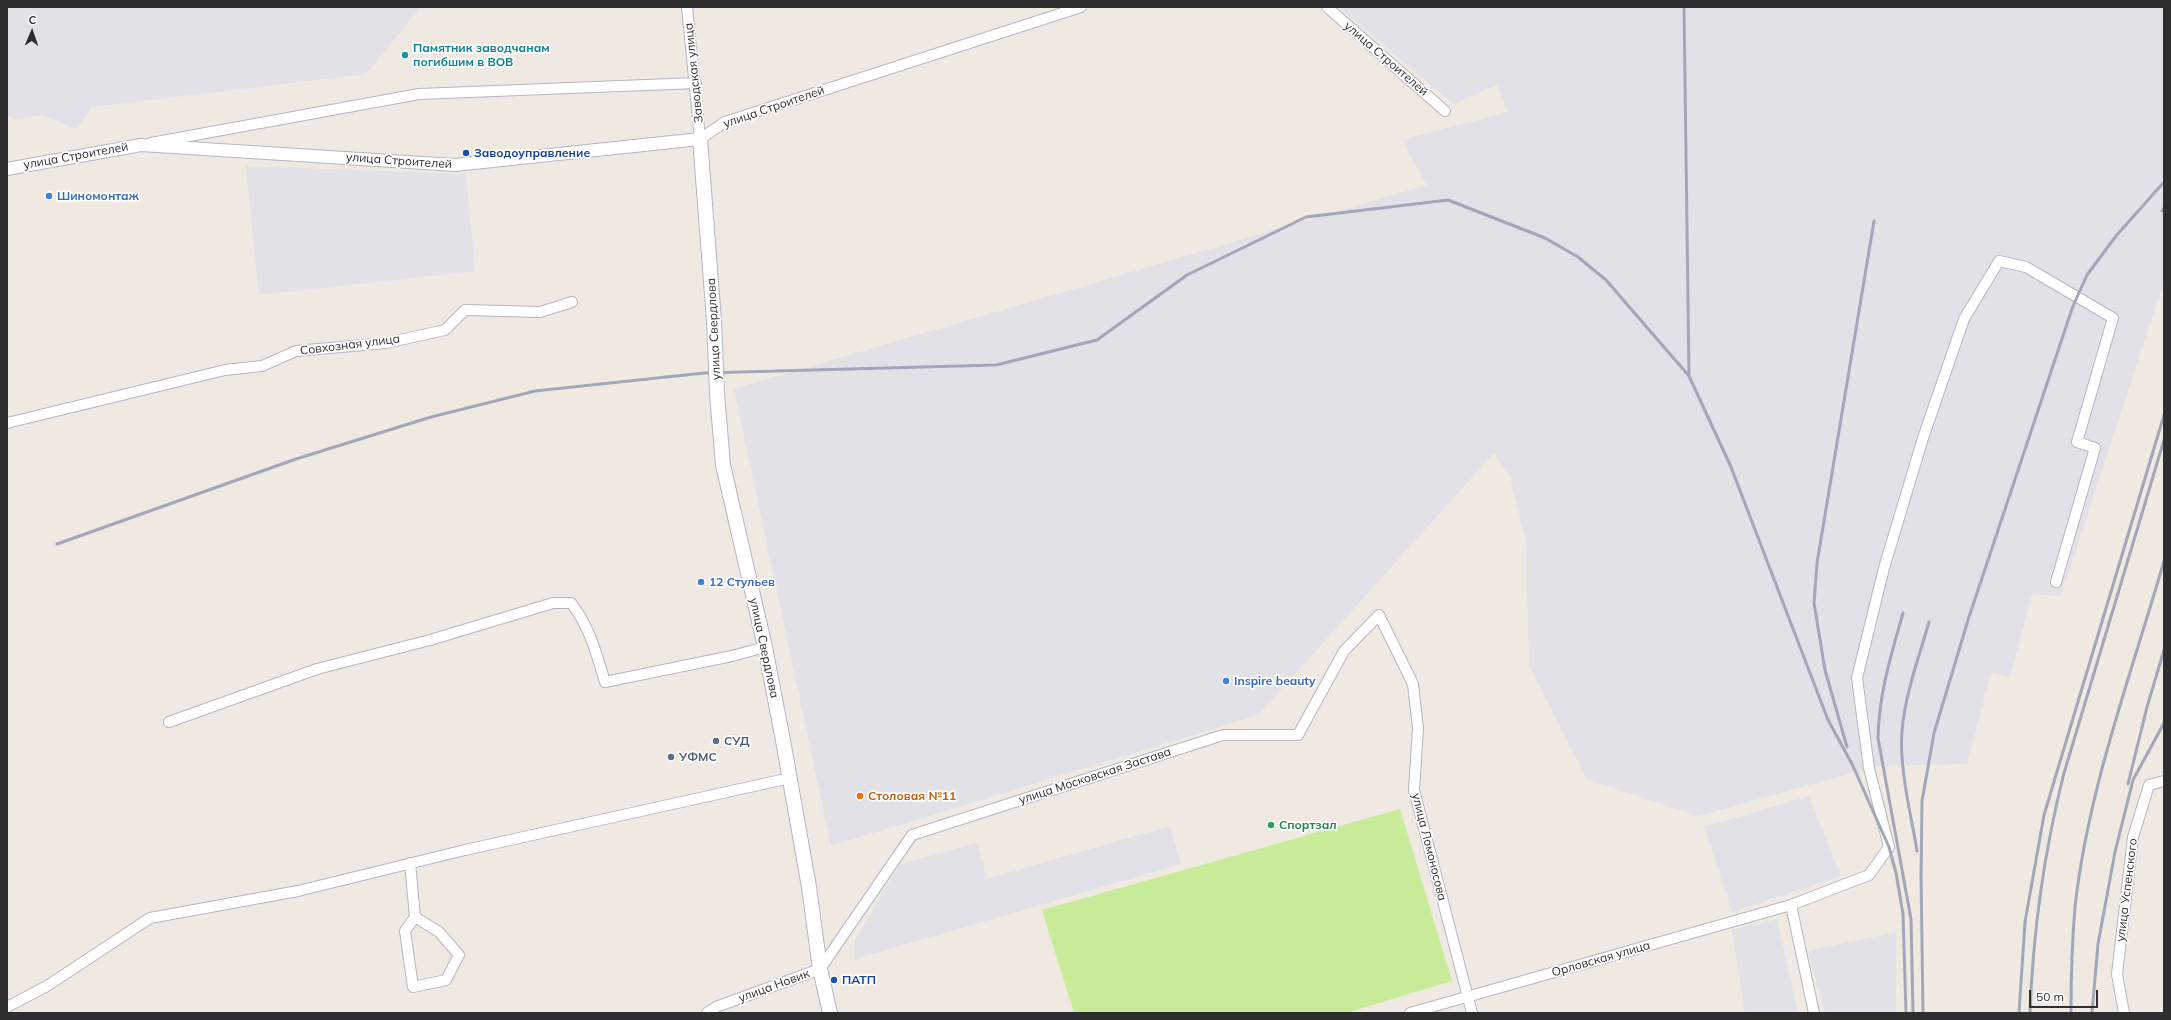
<!DOCTYPE html>
<meta charset="utf-8">
<style>
body{margin:0}
#map{position:relative;width:2171px;height:1020px;overflow:hidden;background:#efe9e1;font-family:Mulish,sans-serif}
canvas{display:block}
.frame{position:absolute;inset:0;border:8px solid #2e2e2e;pointer-events:none}
.north{position:absolute;left:12px;top:12px;width:40px;height:40px;-webkit-text-stroke:3px #fff;paint-order:stroke;rotate:2deg;font-size:11px;font-weight:700;line-height:16px;text-align:center;color:#2e2e2e}
.north::after{content:'';display:block;margin:auto;width:14px;height:18px;background:#2e2e2e;clip-path:polygon(50% 0,100% 100%,50% 72%,0 100%)}
.scale{position:absolute;left:2029px;top:990px;width:69px;height:18px;box-sizing:border-box;border:2px solid #2e2e2e;border-top:0;padding-left:5px;font-size:12px;line-height:14px;white-space:nowrap;color:#2e2e2e;-webkit-text-stroke:3px #fff;paint-order:stroke}
</style>
<div id="map">
<canvas width="2171" height="1020"></canvas>
<div class="frame"></div>
<div class="north">С</div>
<div class="scale">50 m</div>
</div>
<script>
const c = document.querySelector('canvas').getContext('2d');
c.lineJoin = 'round';
function fill(path, color) { c.fillStyle = color; c.fill(path, 'evenodd'); }
function trace(path, color, width, dash) { c.strokeStyle = color; c.lineWidth = width; c.lineCap = dash ? 'butt' : 'round'; c.setLineDash(dash || []); c.stroke(path); }
function write(font, color, halo, rows, align = 'center') {
  c.font = font + ' Mulish,sans-serif'; c.lineWidth = 3.5; c.setLineDash([]); c.textBaseline = 'middle'; c.strokeStyle = halo; c.fillStyle = color; for (const [text, x, y, turn = 0] of rows) {
    c.save(); c.translate(x, y); c.rotate((+turn || 0) * Math.PI / 180); c.textAlign = isNaN(turn) ? turn : align; if (halo) c.strokeText(text, 0, 0); c.fillText(text, 0, 0); c.restore();
  }
}
fill(new Path2D(`
 M7,7h414l-55,67 -274,33 -16,22 -33,-14 -28,4 -8,-4z
 M1339,7h825v274l-103,315 -29,-2 -22,83 -19,-4 -24,91 -90,2 -179,50 -111,-37 -58,-114 -3,-123 -16,-65 -16,-24 -236,262 -427,131 -97,-457 693,-204 -25,-45 106,-28 -11,-27 -44,19z
 M246,166l220,8 9,97 -216,24z
 M1809,796l32,80 -109,36 -28,-85z
 M1170,826l11,38 -326,95 -1,-17 45,-77 78,-22 10,36z
 M1777,919l21,94h-53l-13,-83z
 M1896,932v81h-71l-17,-62z`), '#e3e1e8');
fill(new Path2D(`
 M1400,809l52,172 -106,32h-272l-32,-103z`), '#c9ec9a');
const minor = new Path2D(`
 M687,7l13,132 25,-17 356,-115
 M1327,7l118,104
 M151,143l268,-49 277,-11
 M7,423l218,-53 37,-4 34,-15 90,-8 59,-13 20,-20 75,2 32,-10
 M169,722l148,-53 113,-29 123,-37h18c19,24 25,50 34,79l127,-26 33,-9
 M410,863l5,54 24,15 20,23 -13,25 -33,7 -8,-56 10,-14
 M1791,905l23,108
 M7,1007l40,-21 103,-68 148,-27 167,-41 325,-72
 M707,1013l9,-6 104,-38 92,-134 311,-100h75l46,-84 35,-36 34,69 5,44 -4,62 58,223
 M1410,1013l381,-108 78,-30 20,-28 -20,-79 -12,-90 27,-110 39,-130 41,-119 35,-58 27,6 87,51 -36,124 18,6 -39,134
 M2124,1013l-7,-39 16,-137 16,-52 15,-4`);
const tertiary = new Path2D(`
 M7,169l134,-24 314,20 245,-26`);
const secondary = new Path2D(`
 M700,139l14,182
 M717,394l6,71 42,182 19,99 25,141 11,82 10,44`);
trace(minor, '#b4b7c1', 12);
trace(tertiary, '#b4b7c1', 14);
trace(secondary, '#b4b7c1', 16);
trace(minor, '#fff', 10);
trace(tertiary, '#fff', 12);
trace(secondary, '#fff', 14);
trace(new Path2D(`
 M1684,7l5,369
 M2162,211l2,-3
 M57,544l239,-85 135,-42 104,-26 169,-18 292,-8 101,-25 90,-65 119,-58 142,-17 97,38 33,19 28,23 83,96 42,91 97,253 24,44 37,83 7,26 7,41 3,99
 M1903,613c-12,43 -24,80 -25,125l33,181 2,94
 M1847,747l-22,-77 -11,-67 3,-40 57,-342
 M2128,784l19,-77 17,-57
 M1917,851c-6,-37 -18,-83 -15,-120 3,-37 17,-74 27,-109
 M1921,873l2,140
 M1921,878l1,-77 12,-68 35,-116 104,-311 14,-31 29,-39 48,-54
 M2019,1013l6,-91 19,-107 120,-400
 M2030,1013c3,-82 14,-161 34,-240l100,-333
 M2071,1013c0,-35 1,-71 4,-106 13,-118 56,-232 89,-346
 M2092,1013l6,-69 17,-92 18,-72 31,-57`), '#a3a6b8', 3);
const secondaryBridge = new Path2D(`
 M714,321l3,73`);
trace(secondaryBridge, '#b4b7c1', 16, []);
trace(secondaryBridge, '#fff', 14);
for (const [x, y, r, color] of [
 [405,55,4,"#0f9aa8"],
 [466,153,4,"#1a4fb4"],
 [49,196,4,"#3f7fe0"],
 [701,582,4,"#3f7fe0"],
 [1226,681,4,"#3f7fe0"],
 [716,741,4,"#5c6f8a"],
 [671,757,4,"#5c6f8a"],
 [860,796,4,"#e8710a"],
 [1271,825,4,"#2e9e5b"],
 [834,980,4,"#1a4fb4"]
]) { const dot = new Path2D(); dot.arc(x, y, r, 0, 2 * Math.PI); c.fillStyle = color; c.fill(dot); trace(dot, '#fff', 1.5); }
write('bold 12px', '#0d838f', '#fff', [
 ["Памятник заводчанам",413,48],
 ["погибшим в ВОВ",413,62]
], 'left');
write('12px', '#2e2e2e', '#fff', [
 ["улица Строителей",1386,59,41],
 ["Заводская улица",694,73,-96],
 ["улица Строителей",774,107,-19],
 ["улица Строителей",76,156,-10],
 ["улица Строителей",399,161,4],
 ["улица Свердлова",714,329,-93],
 ["Совхозная улица",350,345,-7],
 ["улица Свердлова",764,648,78],
 ["улица Московская Застава",1095,776,-18],
 ["улица Ломоносова",1429,847,76],
 ["улица Успенского",2127,890,-83],
 ["Орловская улица",1601,959,-16],
 ["улица Новик",774,986,-20]
]);
write('bold 12px', '#164399', '#fff', [
 ["Заводоуправление",474,153],
 ["ПАТП",842,980]
], 'left');
write('bold 12px', '#366cbe', '#fff', [
 ["Шиномонтаж",57,196],
 ["12 Стульев",709,582],
 ["Inspire beauty",1234,681]
], 'left');
write('bold 12px', '#4e5e75', '#fff', [
 ["СУД",724,741],
 ["УФМС",679,757]
], 'left');
write('bold 12px', '#c56008', '#fff', [
 ["Столовая №11",868,796]
], 'left');
write('bold 12px', '#27864d', '#fff', [
 ["Спортзал",1279,825]
], 'left');
</script>
